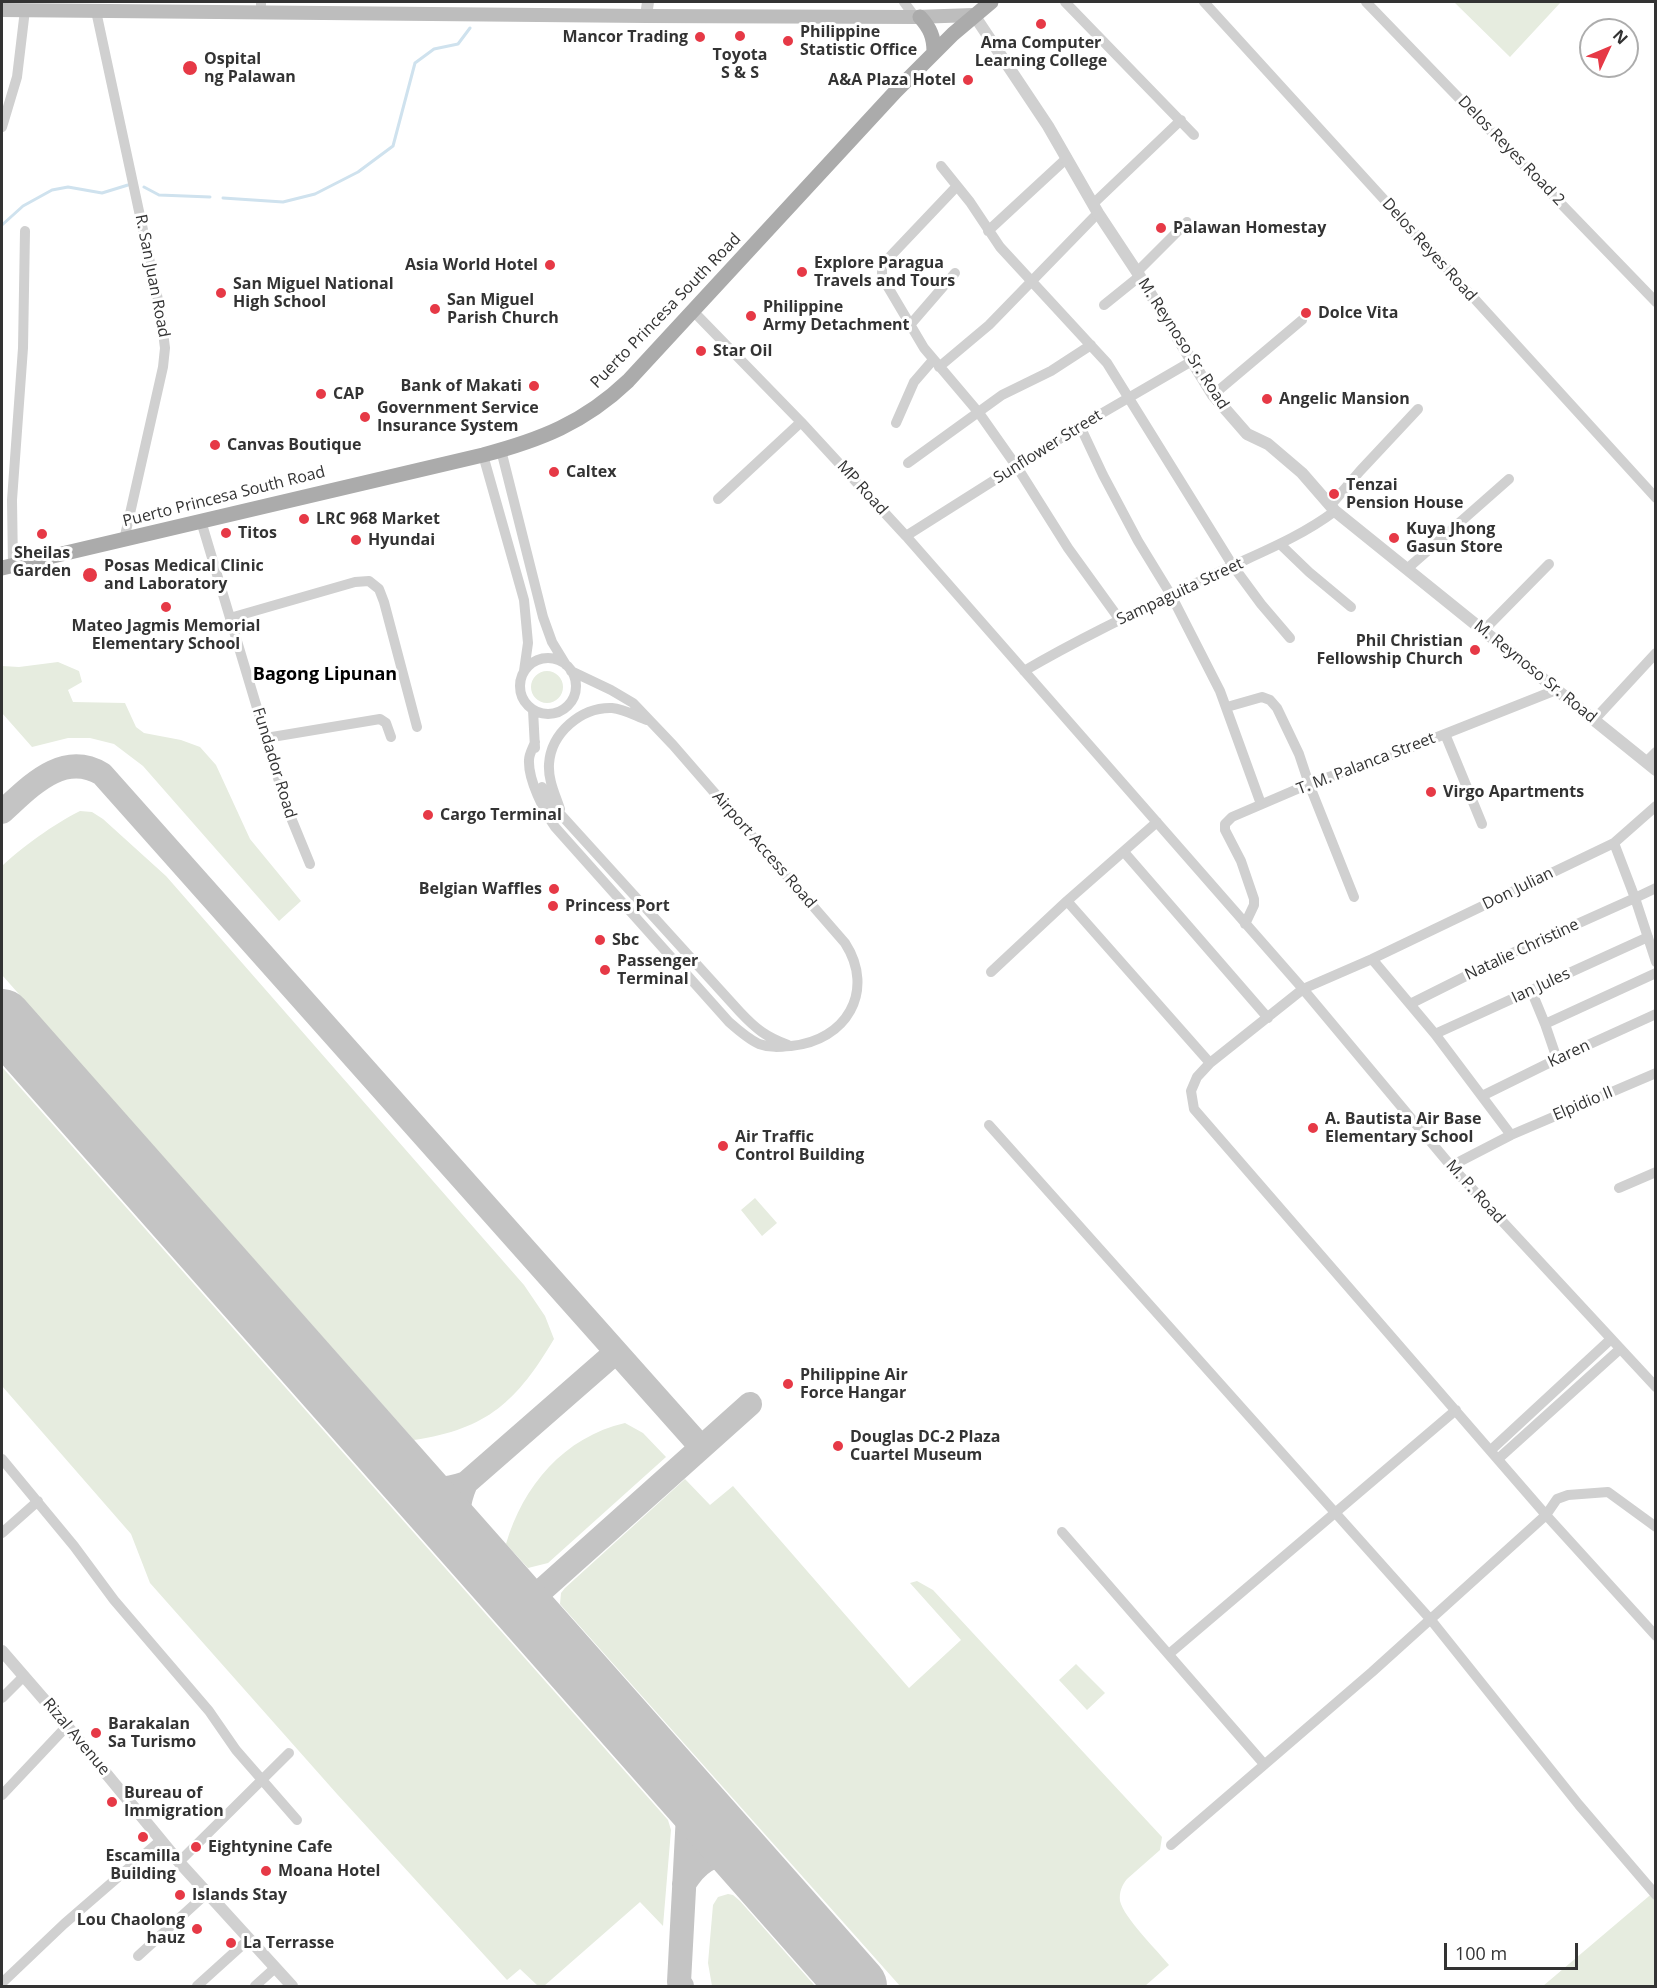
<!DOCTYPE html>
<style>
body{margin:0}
#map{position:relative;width:1657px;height:1988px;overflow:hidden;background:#fff;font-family:"Open Sans",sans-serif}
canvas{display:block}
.frame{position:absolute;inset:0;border:3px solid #333;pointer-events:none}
.north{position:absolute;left:1579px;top:18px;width:60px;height:60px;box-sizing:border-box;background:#fff;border:2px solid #adadad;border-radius:50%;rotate:46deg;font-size:16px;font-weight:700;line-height:24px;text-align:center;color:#333}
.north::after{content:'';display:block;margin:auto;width:21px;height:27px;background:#e63946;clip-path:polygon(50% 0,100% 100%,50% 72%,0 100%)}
.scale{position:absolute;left:1444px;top:1943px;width:134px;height:27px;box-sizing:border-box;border:3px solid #333;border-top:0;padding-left:8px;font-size:18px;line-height:21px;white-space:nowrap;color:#333;-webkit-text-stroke:4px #fff;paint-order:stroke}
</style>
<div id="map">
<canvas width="1657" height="1988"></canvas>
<div class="frame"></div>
<div class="north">N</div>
<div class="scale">100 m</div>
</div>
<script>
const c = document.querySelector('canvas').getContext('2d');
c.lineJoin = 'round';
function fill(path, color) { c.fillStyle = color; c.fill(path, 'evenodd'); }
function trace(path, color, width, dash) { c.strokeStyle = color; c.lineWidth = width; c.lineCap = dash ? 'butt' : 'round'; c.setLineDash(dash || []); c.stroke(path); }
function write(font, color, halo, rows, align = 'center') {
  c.font = font + ' "Open Sans",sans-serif'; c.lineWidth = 6; c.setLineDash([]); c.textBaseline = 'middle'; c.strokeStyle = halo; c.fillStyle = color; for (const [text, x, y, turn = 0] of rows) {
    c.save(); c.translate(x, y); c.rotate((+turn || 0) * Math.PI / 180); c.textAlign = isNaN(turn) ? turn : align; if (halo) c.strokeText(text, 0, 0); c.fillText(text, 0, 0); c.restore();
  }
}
fill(new Path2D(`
 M1454,2h107l-51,55z
 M58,662l21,9 3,11 -14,8 5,12 52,1 11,24 8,6 37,7 19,7 16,18 34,74 51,62 -22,20 -136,-155 -29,-22 -24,-6h-22l-36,9 -30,-34v-47l17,1z
 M531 687a16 16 0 1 1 32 0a16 16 0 1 1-32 0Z
 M80,811l12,1 11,7 63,57 358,409 21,31 9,23c-37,62 -66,90 -140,101l-412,-465v-109c20,-19 52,-42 78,-55z
 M2,1067l666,753 3,10 -8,96 -23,-24 -96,84h-6l-18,-17 -13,11 -170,-186 -187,-211 -19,-49 -129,-148z
 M755,1198l22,25 -15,13 -21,-26z
 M625,1423l18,10 23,24 -118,106 -20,5 -22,-24c17,-58 58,-107 119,-121z
 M685,1479l25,26 23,-19 176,202 52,-48 -51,-57 7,-2 16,9 229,247 -2,13 -33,29c-5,6 -8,13 -7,22 4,17 37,49 49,64l-24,21h-245l-340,-382 1,-11 4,-5z
 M1076,1664l29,29 -18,17 -28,-30z
 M1655,1891v95h-112z
 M728,1894l5,1 7,6 75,85h-103l-4,-23 5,-58 5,-8z`), '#e6ecdf');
trace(new Path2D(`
 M144,187l15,8 51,2
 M223,198l60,4 32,-8 43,-22 35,-26 22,-83 19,-14 24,-5 12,-16
 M2,225l21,-19 29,-16 16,-3 34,6 26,-8`), '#cfe2ee', 3);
trace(new Path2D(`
 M2,812c27,-24 60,-62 100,-38l599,673
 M2,1024l6,2
 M401,1471c24,20 36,22 65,12l150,-131
 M465,1543c-10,-21 -8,-39 1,-60
 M522,1608l228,-204
 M684,1884c15,-24 26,-27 52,-35
 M682,1986l-3,-4 9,-167 -2,-21`), '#c4c4c4', 24);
trace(new Path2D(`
 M2,1019l855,967`), '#c4c4c4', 60);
trace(new Path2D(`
 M261,2v9
 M904,2l11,15
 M1065,2l129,133
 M1204,2l452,496
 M1366,2l290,300
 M96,11l64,298 5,39 -2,19 -39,173
 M2,127l15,-50 8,-67
 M941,166l29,36 30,45 107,116 126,203 28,38 29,34
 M957,186l-75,79v12l42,71 55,65 38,54 51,81 52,72
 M1094,203l87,-83
 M988,231l79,-73
 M1137,272l50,-50
 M1104,305l36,-29
 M693,311l108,111 105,114 397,453 -93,74 -13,14 -6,14 3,18 352,406 110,121
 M910,325l45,-52
 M939,367l50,-42 109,-112
 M1213,395l89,-75
 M896,423l18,-41 19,-22
 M1080,426l23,49 35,66 33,54 49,96 41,113
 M501,450l42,167 9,25 14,23
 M483,455l41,145 4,43 -4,28
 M908,463l94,-68 49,-24 40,-26
 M718,499l83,-77
 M1330,506l30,-35 58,-62
 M201,521l86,287 23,56
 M906,536l174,-110 112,-65
 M1281,545l28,27 42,35
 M13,566l-1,-66 11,-152 2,-117
 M1408,568l101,-89
 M230,618l125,-36 14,-1 10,8 5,13 33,125
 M1483,631l66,-67
 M520 686a28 28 0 1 1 56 0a28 28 0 1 1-56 0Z
 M1024,671c63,-37 129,-67 195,-99 40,-19 80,-34 116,-61
 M1227,707l35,-10 8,3 7,8 22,46 10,30 45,113
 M533,710l2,38
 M1594,720l62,-67
 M1445,734l37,90
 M266,738l114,-19 6,4 5,14
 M535,742c-2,6 -6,12 -6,18 -1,20 15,51 26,67l174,195c9,8 19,17 30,22 11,4 21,3 32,2 55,-5 85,-55 54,-103l-172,-198 -40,-42 -22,-13 -40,-19
 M1646,762l10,-10
 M542,787l11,19 187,206c16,17 26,25 48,33
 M1656,806l-42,37 -242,116 -69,30 148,177 205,221
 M560,809c-5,-15 -12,-29 -11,-45 2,-31 32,-57 63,-56 12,1 24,8 35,12
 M1614,843l21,55 21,-10
 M1124,852l144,166
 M1067,901l143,162
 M1245,924l9,-19v-6l-13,-38 -16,-31v-6l7,-7 77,-33 88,-31 159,-63
 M1372,959l63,75 76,101
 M991,972l76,-71 90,-79
 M1531,990l14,34
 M1410,1004l100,-50 125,-56 21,64
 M1435,1034l213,-97
 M1557,1059l-12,-35 111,-51
 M1482,1096l75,-37 99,-45
 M989,1125l442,495 148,185 77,90
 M1451,1166l60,-31 145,-62
 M1619,1188l37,-16
 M1491,1450l120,-111
 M2,1459l72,87 40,54 95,111 27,39 61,70
 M1498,1459l122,-110
 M1062,1532l202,232
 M2,1533l36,-32
 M1169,1654l287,-244
 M2,1698l22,-22
 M2,1795l65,-69
 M1171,1845l201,-173 174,-157 11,-16 11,-4 40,-3 48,35
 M179,1862l110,-109
 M138,1956l69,-63
 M2,1983l62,-59 97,-84
 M197,1986l52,-47
 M255,1986l20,-18`), '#d0d0d0', 10);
trace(new Path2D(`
 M974,15l74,111 50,87 39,59 76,123 34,39 21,10 34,29 33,38 321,259
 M646,16l2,-14
 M2,1651l65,75 112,136 113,124`), '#d0d0d0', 12);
trace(new Path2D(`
 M2,10l644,6 269,1 59,-2`), '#bdbdbd', 14);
trace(new Path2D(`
 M920,17c10,11 14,20 14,35
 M2,568l481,-113c57,-15 101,-32 145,-74l268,-290 57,-57 38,-32`), '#ababab', 15);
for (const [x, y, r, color] of [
 [1041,24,6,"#e63946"],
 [740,36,6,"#e63946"],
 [700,37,6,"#e63946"],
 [788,41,6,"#e63946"],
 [190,68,8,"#e63946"],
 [968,80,6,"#e63946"],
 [1161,228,6,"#e63946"],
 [550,265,6,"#e63946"],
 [802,272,6,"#e63946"],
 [221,293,6,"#e63946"],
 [435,309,6,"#e63946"],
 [1306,313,6,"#e63946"],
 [751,316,6,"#e63946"],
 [701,351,6,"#e63946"],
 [534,386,6,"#e63946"],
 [321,394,6,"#e63946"],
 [1267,399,6,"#e63946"],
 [365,417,6,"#e63946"],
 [215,445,6,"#e63946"],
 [554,472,6,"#e63946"],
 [1334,494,6,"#e63946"],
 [304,519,6,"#e63946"],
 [226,533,6,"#e63946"],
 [42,534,6,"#e63946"],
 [1394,538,6,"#e63946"],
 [356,540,6,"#e63946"],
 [90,575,8,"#e63946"],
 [166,607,6,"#e63946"],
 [1475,650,6,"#e63946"],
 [1431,792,6,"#e63946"],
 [428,815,6,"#e63946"],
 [554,889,6,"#e63946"],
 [553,906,6,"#e63946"],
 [600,940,6,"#e63946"],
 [605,970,6,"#e63946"],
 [1313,1128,6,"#e63946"],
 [723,1146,6,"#e63946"],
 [788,1384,6,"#e63946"],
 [838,1446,6,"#e63946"],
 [96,1733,6,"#e63946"],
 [112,1802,6,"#e63946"],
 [143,1837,6,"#e63946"],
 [196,1847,6,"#e63946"],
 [266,1871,6,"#e63946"],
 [180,1895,6,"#e63946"],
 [197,1929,6,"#e63946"],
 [231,1943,6,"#e63946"]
]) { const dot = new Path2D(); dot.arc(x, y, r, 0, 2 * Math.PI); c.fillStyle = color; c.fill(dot); trace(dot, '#fff', 2); }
write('bold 16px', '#333', '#fff', [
 ["Philippine",800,32],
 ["Statistic Office",800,50],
 ["Mancor Trading",688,37,"right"],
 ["Ama Computer",1041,43,"center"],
 ["Learning College",1041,61,"center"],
 ["Toyota",740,55,"center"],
 ["S & S",740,73,"center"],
 ["Ospital",204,59],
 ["ng Palawan",204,77],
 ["A&A Plaza Hotel",956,80,"right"],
 ["Palawan Homestay",1173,228],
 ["Explore Paragua",814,263],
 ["Travels and Tours",814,281],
 ["Asia World Hotel",538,265,"right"],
 ["San Miguel National",233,284],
 ["High School",233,302],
 ["San Miguel",447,300],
 ["Parish Church",447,318],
 ["Philippine",763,307],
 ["Army Detachment",763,325],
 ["Dolce Vita",1318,313],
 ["Star Oil",713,351],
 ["Bank of Makati",522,386,"right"],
 ["CAP",333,394],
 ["Angelic Mansion",1279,399],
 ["Government Service",377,408],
 ["Insurance System",377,426],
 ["Canvas Boutique",227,445],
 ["Caltex",566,472],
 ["Tenzai",1346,485],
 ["Pension House",1346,503],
 ["LRC 968 Market",316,519],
 ["Kuya Jhong",1406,529],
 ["Gasun Store",1406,547],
 ["Titos",238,533],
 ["Hyundai",368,540],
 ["Sheilas",42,553,"center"],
 ["Garden",42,571,"center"],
 ["Posas Medical Clinic",104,566],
 ["and Laboratory",104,584],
 ["Mateo Jagmis Memorial",166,626,"center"],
 ["Elementary School",166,644,"center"],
 ["Phil Christian",1463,641,"right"],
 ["Fellowship Church",1463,659,"right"],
 ["Virgo Apartments",1443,792],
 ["Cargo Terminal",440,815],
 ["Belgian Waffles",542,889,"right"],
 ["Princess Port",565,906],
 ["Sbc",612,940],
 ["Passenger",617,961],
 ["Terminal",617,979],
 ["A. Bautista Air Base",1325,1119],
 ["Elementary School",1325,1137],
 ["Air Traffic",735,1137],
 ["Control Building",735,1155],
 ["Philippine Air",800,1375],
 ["Force Hangar",800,1393],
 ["Douglas DC-2 Plaza",850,1437],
 ["Cuartel Museum",850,1455],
 ["Barakalan",108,1724],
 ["Sa Turismo",108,1742],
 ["Bureau of",124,1793],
 ["Immigration",124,1811],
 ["Eightynine Cafe",208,1847],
 ["Escamilla",143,1856,"center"],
 ["Building",143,1874,"center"],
 ["Moana Hotel",278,1871],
 ["Islands Stay",192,1895],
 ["Lou Chaolong",185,1920,"right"],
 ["hauz",185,1938,"right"],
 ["La Terrasse",243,1943]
], 'left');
write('16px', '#333', '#fff', [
 ["Delos Reyes Road 2",1511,151,46],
 ["Delos Reyes Road",1429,250,48],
 ["R. San Juan Road",152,276,79],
 ["Puerto Princesa South Road",666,311,-46],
 ["M. Reynoso Sr. Road",1183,344,57],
 ["Sunflower Street",1048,447,-32],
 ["MP Road",862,488,48],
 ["Puerto Princesa South Road",224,497,-14],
 ["Sampaguita Street",1180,592,-25],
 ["M. Reynoso Sr. Road",1535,672,39],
 ["Fundador Road",274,763,73],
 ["T. M. Palanca Street",1366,764,-21],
 ["Airport Access Road",764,850,49],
 ["Don Julian",1518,889,-26],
 ["Natalie Christine",1522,950,-25],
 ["Ian Jules",1541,986,-25],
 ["Karen",1569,1054,-25],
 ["Elpidio II",1583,1104,-23],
 ["M. P. Road",1475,1192,48],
 ["Rizal Avenue",76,1737,50]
]);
write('bold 18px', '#000', '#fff', [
 ["Bagong Lipunan",325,675]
]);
</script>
